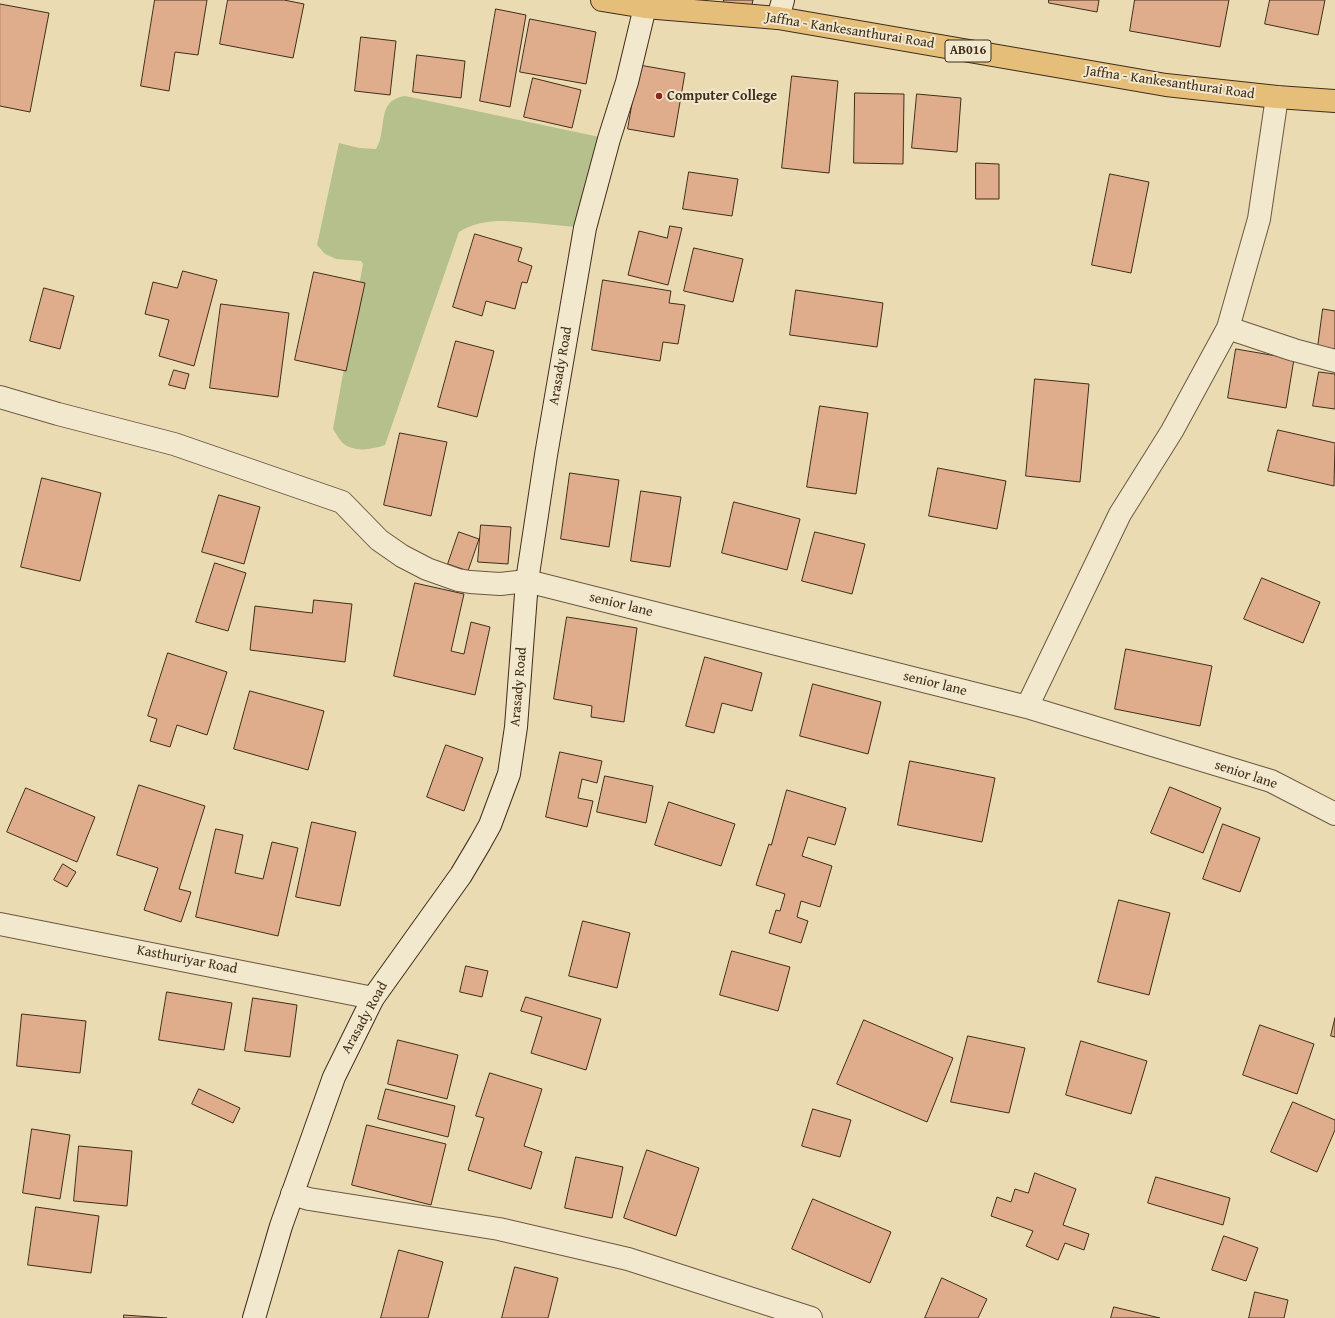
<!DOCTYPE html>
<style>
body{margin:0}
canvas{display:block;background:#eadbb2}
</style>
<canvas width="1335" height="1318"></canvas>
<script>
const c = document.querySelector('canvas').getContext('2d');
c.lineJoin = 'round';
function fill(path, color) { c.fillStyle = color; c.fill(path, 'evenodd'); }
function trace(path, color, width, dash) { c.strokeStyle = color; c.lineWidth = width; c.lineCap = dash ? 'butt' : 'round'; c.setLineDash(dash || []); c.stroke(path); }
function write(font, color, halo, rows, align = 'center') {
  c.font = font + ' "Gentium Book Plus",serif'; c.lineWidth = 4; c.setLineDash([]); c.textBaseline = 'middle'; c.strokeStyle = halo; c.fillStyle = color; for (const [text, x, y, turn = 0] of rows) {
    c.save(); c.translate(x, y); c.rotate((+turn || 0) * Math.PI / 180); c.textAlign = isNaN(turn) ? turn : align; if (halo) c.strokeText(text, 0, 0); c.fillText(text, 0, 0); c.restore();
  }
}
fill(new Path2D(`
 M405,96l204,43 -24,89c-17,-2 -33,-3 -50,-5 -27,-2 -52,-6 -76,9l-74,213c-12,4 -26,7 -38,1 -6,-3 -10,-11 -14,-17l30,-165 -2,-3 -25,-2 -11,-5 -8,-9 22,-102 20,5 17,1c12,-19 -1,-49 29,-53z`), '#b5c08d');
const building = new Path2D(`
 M155,0h52l-9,55 -23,-3 -6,39 -28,-5z
 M228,0h56l20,4 -11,54 -73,-14z
 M724,0h29l-2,9 -28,-5z
 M1049,0h50l-2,12 -48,-9z
 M1135,0h94l-9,47 -90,-16z
 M1270,0h55l-7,35 -53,-11z
 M0,4l49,9 -19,99 -30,-6z
 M496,9l30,6 -16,92 -30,-6z
 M530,19l66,13 -10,52 -66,-12z
 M361,37l35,4 -6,54 -35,-4z
 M417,55l48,6 -4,37 -48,-6z
 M639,65l46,8 -11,64 -46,-8z
 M792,76l46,5 -9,92 -47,-5z
 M533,78l48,12 -9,38 -48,-11z
 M855,93l49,1 -1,70 -49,-1z
 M917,94l44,4 -4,54 -45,-4z
 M976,163l23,1v35h-23z
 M689,172l49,7 -6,37 -49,-7z
 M1110,174l39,8 -18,91 -39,-8z
 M670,226l12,2 -14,57 -40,-10 11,-44 28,7z
 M475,234l47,14 -4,13 14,5 -5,17 -5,-1 -7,27 -29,-8 -4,15 -29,-9z
 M694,248l49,11 -10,43 -49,-11z
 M183,271l34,9 -23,86 -35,-10 10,-36 -24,-6 8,-32 24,6z
 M314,272l51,11 -19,88 -51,-11z
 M603,280l68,11 -2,12 16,2 -7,39 -15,-2 -3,19 -68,-11z
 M44,288l30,8 -14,53 -30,-8z
 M796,290l87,13 -6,44 -87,-12z
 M221,304l68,9 -11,84 -68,-9z
 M1323,309l12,2v38l-17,-2z
 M456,341l38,10 -17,66 -39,-10z
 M1236,349l58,10 -8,49 -58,-10z
 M174,370l15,4 -4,15 -16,-4z
 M1319,372l16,2v35l-22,-3z
 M1035,379l54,5 -9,98 -54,-6z
 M820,406l48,7 -12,81 -49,-7z
 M1278,430l57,13 -1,43 -66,-15z
 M400,433l47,9 -16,74 -47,-11z
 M938,468l68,13 -9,48 -68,-13z
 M570,473l49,7 -10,67 -48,-8z
 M42,478l59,15 -21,88 -59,-14z
 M641,491l40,6 -11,70 -39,-6z
 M219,495l41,12 -16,57 -42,-12z
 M734,502l66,17 -13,51 -65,-17z
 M481,525l30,2 -3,37 -30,-2z
 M459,532l20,7 -11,32 -20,-7z
 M815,532l50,12 -13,50 -50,-13z
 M215,563l31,10 -18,58 -32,-9z
 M1262,578l58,24 -17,41 -59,-24z
 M415,583l49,11 -13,57 13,3 7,-32 19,5 -15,68 -81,-19z
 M314,600l38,4 -7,58 -95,-12 5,-44 57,7z
 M567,617l70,11 -13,94 -33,-5 1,-11 -38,-7z
 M1126,649l86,17 -12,60 -85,-17z
 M168,653l59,19 -20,63 -30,-10 -7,22 -20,-6 7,-22 -9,-3z
 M705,657l57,16 -10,38 -30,-8 -8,30 -28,-7z
 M813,684l68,18 -13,52 -68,-18z
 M250,691l74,20 -16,59 -74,-21z
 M446,745l37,13 -19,53 -37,-14z
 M560,752l42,9 -5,22 -15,-4 -4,19 15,3 -6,26 -41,-10z
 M910,761l85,17 -13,64 -84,-17z
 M605,776l48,10 -7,37 -49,-11z
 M139,785l66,21 -26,83 12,3 -10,30 -37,-12 14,-42 -41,-13z
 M1170,787l51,21 -18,45 -52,-20z
 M26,788l69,29 -18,45 -70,-30z
 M787,790l59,18 -11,37 -27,-8 -6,19 30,10 -12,41 -19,-6 -4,16 11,4 -7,22 -32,-10 7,-23 4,1 5,-17 -29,-9 13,-41 2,1z
 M669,802l66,22 -14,42 -66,-21z
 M312,822l44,10 -16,74 -44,-9z
 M1223,824l37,14 -20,54 -37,-13z
 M216,829l27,6 -8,38 28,6 9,-37 26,6 -20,88 -82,-19z
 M63,864l13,8 -9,15 -13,-7z
 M1119,900l51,13 -21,82 -51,-13z
 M583,921l47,12 -13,55 -48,-12z
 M732,951l58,16 -12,44 -58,-16z
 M466,966l22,5 -6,26 -22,-5z
 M167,992l65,11 -8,47 -65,-10z
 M526,997l75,22 -15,51 -55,-17 11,-36 -21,-6z
 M253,998l44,7 -7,52 -45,-6z
 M22,1014l64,7 -6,52 -63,-7z
 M1335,1018v19l-4,-1z
 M864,1020l89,38 -26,64 -90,-38z
 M1260,1025l54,19 -17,50 -54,-19z
 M968,1036l57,12 -16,65 -58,-11z
 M398,1040l60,15 -11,44 -59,-15z
 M1081,1041l66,20 -16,53 -65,-19z
 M490,1073l52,16 -18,57 18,6 -11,37 -63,-19 16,-52 -8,-2z
 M199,1089l41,19 -7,15 -41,-19z
 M386,1089l69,17 -7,31 -70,-18z
 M1293,1102l42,18v10l-18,42 -46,-20z
 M813,1109l38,11 -11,37 -38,-11z
 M367,1125l79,19 -15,61 -79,-20z
 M32,1129l38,6 -10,64 -37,-6z
 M79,1146l53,5 -5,55 -53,-5z
 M647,1150l52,18 -23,68 -52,-18z
 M576,1157l47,10 -11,51 -47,-10z
 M1035,1173l41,16 -13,36 26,9 -5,16 -19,-7 -7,17 -32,-14 7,-15 -42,-15 6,-19 14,5 4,-13 13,4z
 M1156,1177l74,21 -7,27 -75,-22z
 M813,1199l78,33 -21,51 -78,-34z
 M36,1207l63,9 -8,57 -63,-8z
 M1224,1236l34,12 -12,33 -34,-11z
 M399,1250l44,12 -15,56h-47z
 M515,1267l43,11 -10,40h-46z
 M942,1278l45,21 -9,19h-53z
 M1255,1292l33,8 -4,18h-35z
 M1114,1307l46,11h-49z
 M124,1315l43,3h-43z`);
fill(building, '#dfad8b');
trace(building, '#412d1b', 1);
const street = new Path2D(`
 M1228,328l66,22 41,11
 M0,397l58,17 116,30 168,58 37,38 23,16 25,13 31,11 12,2 30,2 27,-3 500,126 244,74 64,33
 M1027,707l93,-193 52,-83 56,-103 31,-109 18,-122
 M0,924l373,74
 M292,1194l17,5 190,30 129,30 183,59`);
const secondary = new Path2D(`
 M778,18l5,-18
 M254,1318l27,-92 53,-149 39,-79 88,-123 19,-32 10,-18 19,-51 7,-47 11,-146 19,-126 39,-227 24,-89 18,-57 18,-75`);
const primary = new Path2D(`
 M602,0l43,7 133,11 388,67 111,12 58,4`);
trace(street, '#6b5841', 24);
trace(secondary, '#412d1b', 24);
trace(primary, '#412d1b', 24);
trace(street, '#f1e8cd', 22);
trace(secondary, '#f1e8cd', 22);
trace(primary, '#e5be79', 22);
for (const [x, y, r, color] of [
 [659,96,4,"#8f2418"]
]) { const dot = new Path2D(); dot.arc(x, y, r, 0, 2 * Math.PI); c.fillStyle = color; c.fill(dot); trace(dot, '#f1e8cd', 1.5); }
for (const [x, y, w] of [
 [968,51,46]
]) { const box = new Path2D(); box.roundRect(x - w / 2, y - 11, w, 22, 3); c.fillStyle = '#f1e8cd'; c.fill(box); trace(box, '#412d1b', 1); }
write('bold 13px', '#412d1b', null, [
 ["AB016",968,51]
]);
write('14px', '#412d1b', '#f1e8cd', [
 ["Jaffna - Kankesanthurai Road",850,31,9],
 ["Jaffna - Kankesanthurai Road",1170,83,8],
 ["Arasady Road",561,366,-80],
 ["senior lane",621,605,14],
 ["senior lane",935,684,14],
 ["Arasady Road",519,687,-85],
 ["senior lane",1246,775,18],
 ["Kasthuriyar Road",187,960,11],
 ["Arasady Road",365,1018,-61]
]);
write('bold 14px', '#412d1b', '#f1e8cd', [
 ["Computer College",667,96]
], 'left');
</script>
